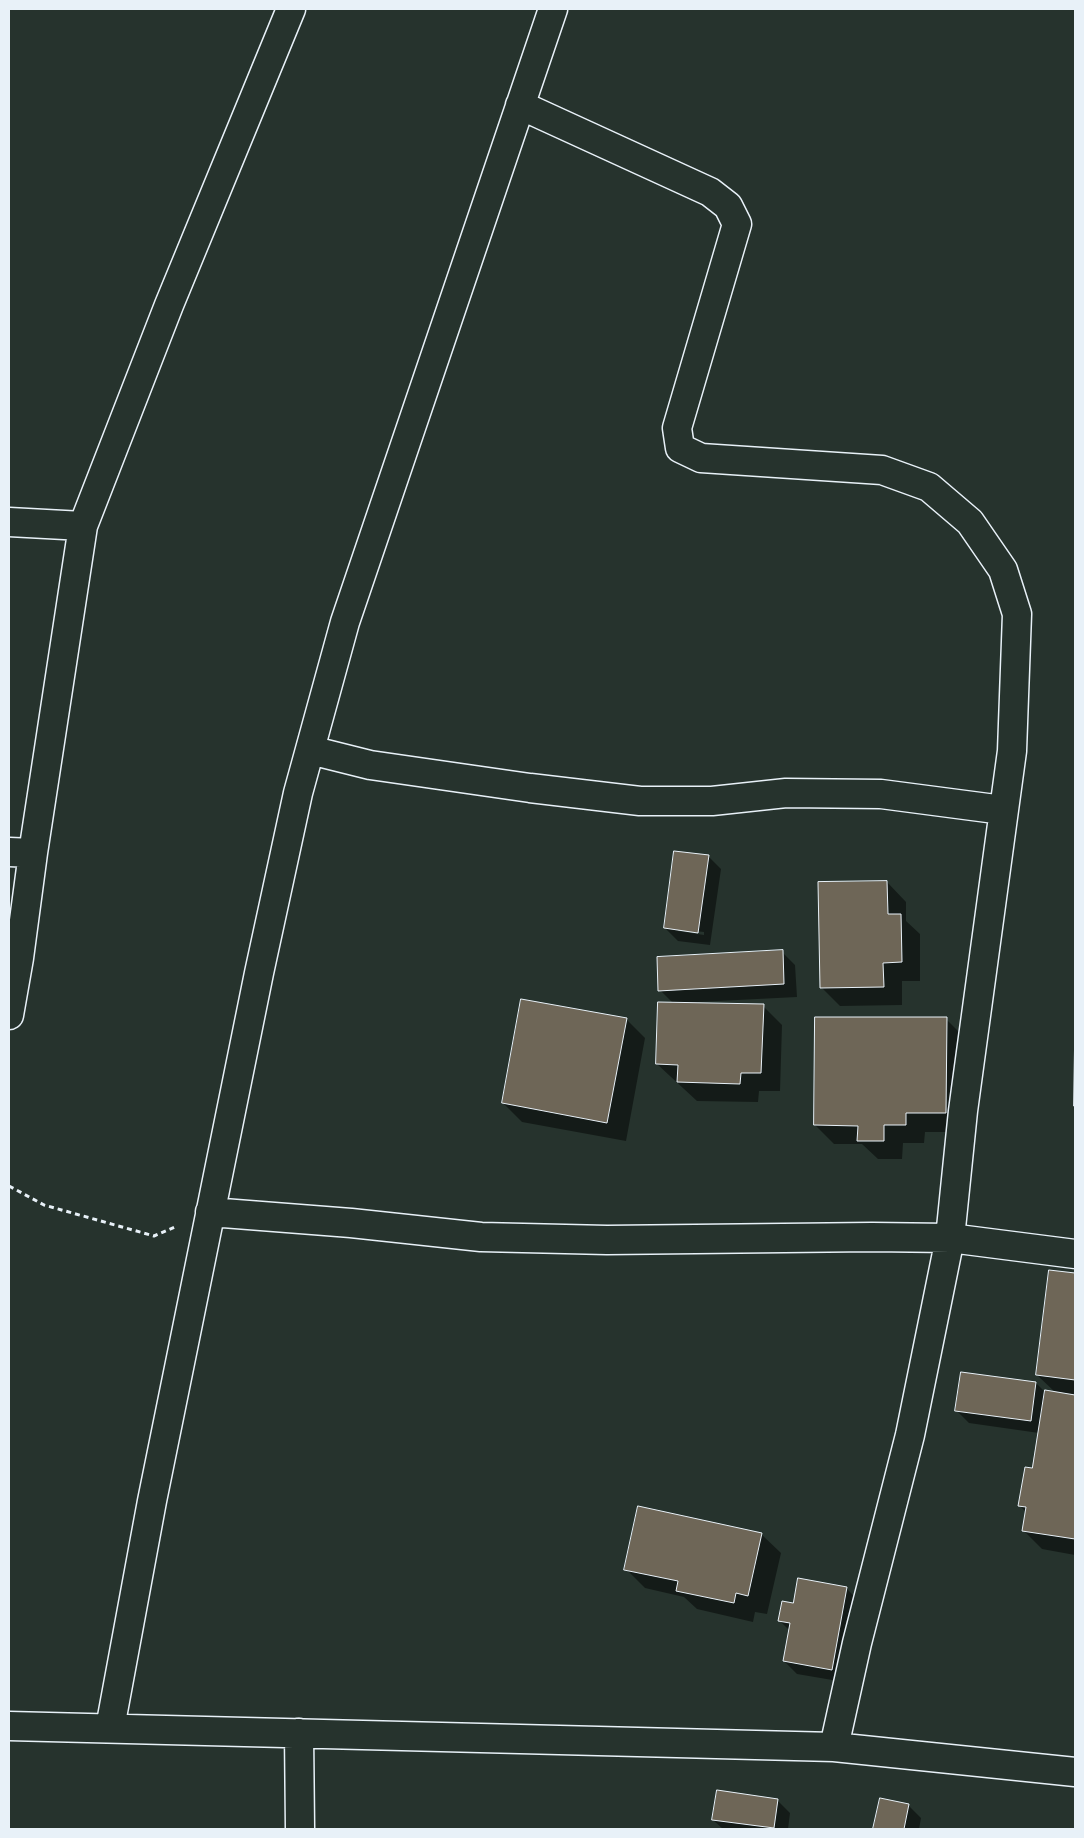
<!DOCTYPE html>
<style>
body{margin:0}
#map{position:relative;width:1084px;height:1838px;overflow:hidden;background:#26332d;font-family:Dekko,sans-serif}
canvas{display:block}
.frame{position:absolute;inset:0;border:10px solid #e8f1f8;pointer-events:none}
</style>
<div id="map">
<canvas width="1084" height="1838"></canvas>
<div class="frame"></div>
</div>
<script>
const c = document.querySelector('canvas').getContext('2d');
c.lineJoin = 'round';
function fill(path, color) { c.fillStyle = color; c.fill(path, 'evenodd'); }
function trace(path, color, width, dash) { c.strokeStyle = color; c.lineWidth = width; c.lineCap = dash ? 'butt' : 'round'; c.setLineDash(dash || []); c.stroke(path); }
fill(new Path2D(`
 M708,856l13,13 -11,76 -32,-4 -13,-13zM678,929l26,3v3l-26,-4z
 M887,882l19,20v19l14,13v47h-18v24l-62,1 -19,-19z
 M782,952l13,13 2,32 -99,5v2l65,2 19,19 -2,66h-21l-1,11 -61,-1 -40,-37 16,-61 -13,-13z
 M626,1019l19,19 -19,103 -104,-19 -19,-19z
 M946,1019l19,19 -1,94h-39l-1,11h-21l-1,16h-24l-16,-15h-28l-19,-19z
 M1050,1271l25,3v281l-33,-6 -19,-19 3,-18 -7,-7 14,-36 6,-36 -70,-10 -13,-13 6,-37 74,10 10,10h10l-19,-18z
 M761,1534l20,19 -14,61 -12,-2 -2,10 -56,-13 -13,-12 -39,-9 -19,-19z
 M846,1588l13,13 -15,81 -47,-8 -13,-13 6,-30 -10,-10z
 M881,1799l27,6 13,13 -2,11h-45z
 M777,1800l13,13 -2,16h-65l-10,-9z`), '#0007');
const building = new Path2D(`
 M674,851l35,4 -11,78 -34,-5z
 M887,881l1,33h13l1,48 -19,1 1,24 -64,1 -2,-106z
 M783,950l1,34 -126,7 -1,-34z
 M521,999l106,19 -20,105 -105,-20z
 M658,1002l106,2 -3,69h-20l-1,11 -63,-2 1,-17 -22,-1z
 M815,1017h132l-1,96h-40v12h-22v16h-27l1,-15 -44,-1z
 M1075,1019v87h-1z
 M1049,1270l26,3v107l-39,-5z
 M961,1372l75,10 -5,39 -76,-10z
 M1045,1390l30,5v144l-53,-8 4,-24 -8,-1 7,-39 7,1z
 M638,1506l124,27 -14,63 -12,-3 -2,10 -58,-12 2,-10 -54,-11z
 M798,1578l49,9 -15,83 -49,-9 7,-38 -12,-2 4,-20 11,2z
 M717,1790l61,9 -4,29 -62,-8z
 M880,1798l29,6 -5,25h-31z`);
fill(building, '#6e6657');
trace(building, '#e8f1f8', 1);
const minor = new Path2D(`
 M520,105l190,87 18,14 9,18 -60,204 3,20 21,10 181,12 47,17 41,35 33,48 14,44 -5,137 -49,360 -13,127 -40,197 -53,208 -23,104
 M9,522l74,4
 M310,750l60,15 160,23 110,13h72l74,-8 95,1 122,16
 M9,852l24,1 50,-327 86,-221 122,-296
 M9,1015l10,-57 14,-105
 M210,1212l141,11 130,14 126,3 265,-3 78,1 125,16
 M9,1726l825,21 241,25
 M110,1728l42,-227 107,-528 39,-180 47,-171 208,-613
 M299,1733l1,96`);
trace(minor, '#e8f1f8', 31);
trace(new Path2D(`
 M9,1186l35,19 110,31 23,-10`), '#e8f1f8', 3, [5, 4]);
trace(minor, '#26332d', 28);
</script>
